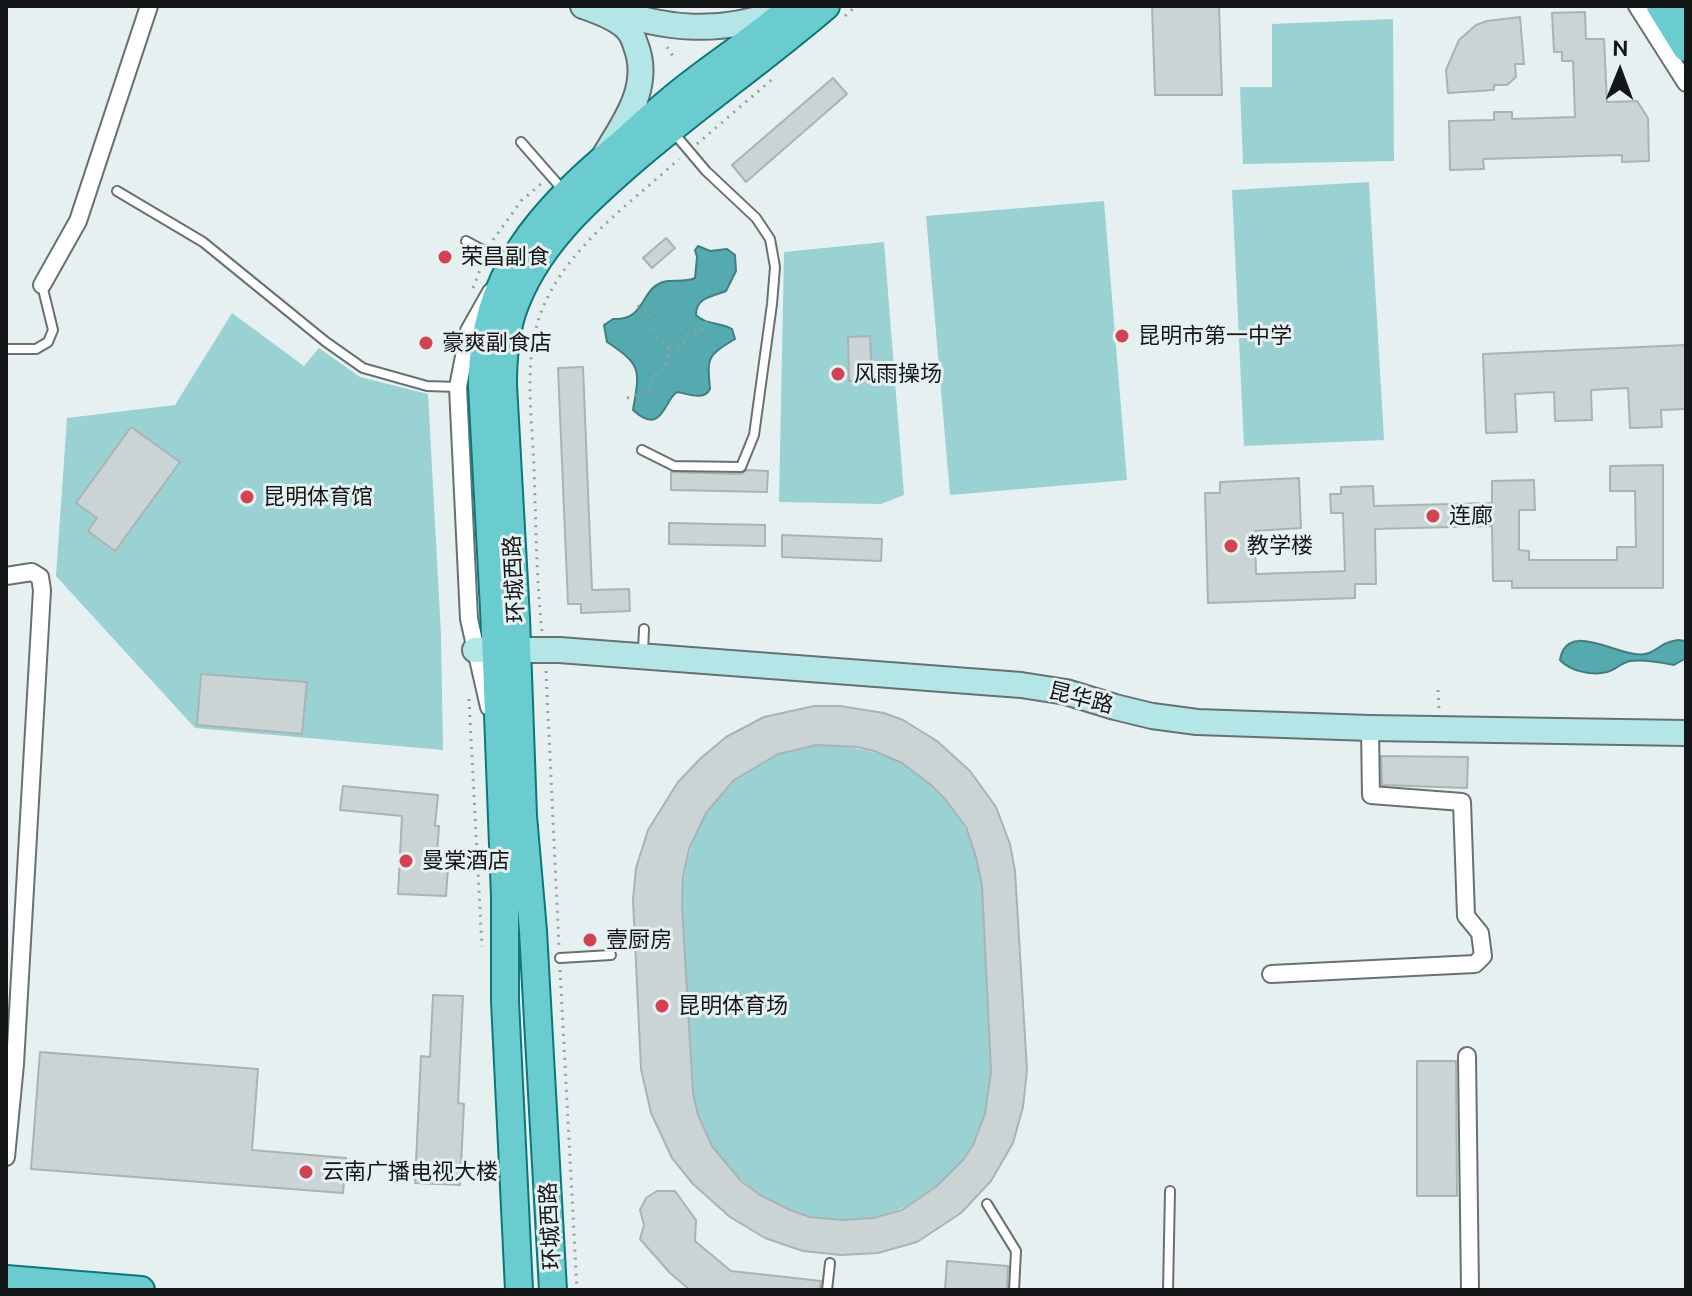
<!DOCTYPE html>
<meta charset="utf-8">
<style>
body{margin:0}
#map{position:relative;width:1692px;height:1296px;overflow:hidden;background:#e7f0f1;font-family:Ubuntu,sans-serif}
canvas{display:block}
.frame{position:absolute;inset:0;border:8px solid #141718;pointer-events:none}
.north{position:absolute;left:1580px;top:32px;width:80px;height:80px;-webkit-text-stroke:6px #e7f0f1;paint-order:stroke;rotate:1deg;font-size:22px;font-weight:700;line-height:32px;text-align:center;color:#141718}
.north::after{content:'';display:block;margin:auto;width:28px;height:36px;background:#141718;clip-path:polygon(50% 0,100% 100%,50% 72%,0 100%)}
</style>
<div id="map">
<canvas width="1692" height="1296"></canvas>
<div class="frame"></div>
<div class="north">N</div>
</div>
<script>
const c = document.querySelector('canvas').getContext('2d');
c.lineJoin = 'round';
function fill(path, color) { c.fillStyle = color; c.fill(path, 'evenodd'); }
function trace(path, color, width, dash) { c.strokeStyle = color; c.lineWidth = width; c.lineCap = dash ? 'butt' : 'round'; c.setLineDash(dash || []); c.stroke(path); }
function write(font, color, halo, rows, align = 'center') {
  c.font = font + ' Ubuntu,"Noto Sans SC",sans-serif'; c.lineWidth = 6; c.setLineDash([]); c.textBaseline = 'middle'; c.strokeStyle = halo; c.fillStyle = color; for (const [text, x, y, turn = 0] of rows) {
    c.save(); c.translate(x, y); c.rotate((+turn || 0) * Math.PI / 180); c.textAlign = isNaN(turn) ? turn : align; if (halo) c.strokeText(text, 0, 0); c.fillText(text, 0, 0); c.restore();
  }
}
fill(new Path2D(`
 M1393,19l1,142 -151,3 -3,-77h32v-63z
 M1369,182l15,258 -140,6 -12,-256z
 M1104,201l23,279 -177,15 -24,-279z
 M884,242l20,253 -23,9 -102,-2 5,-250z
 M232,313l72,53 15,-18 41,29 68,17 13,240 2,116 -248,-22 -139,-152 11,-158 108,-13z
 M817,745c89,-1 154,51 165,141 2,38 4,77 6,115 2,42 8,87 -7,127 -11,27 -31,49 -53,65 -90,65 -216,6 -235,-100l-11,-187c2,-87 48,-148 135,-161z`), '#9ad1d3');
const water = new Path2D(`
 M698,246l12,5 17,-2 8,6 1,16 -10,20c-14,6 -30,6 -30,24 9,10 25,7 36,14l3,10c-28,17 -28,18 -25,50 -6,12 -21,5 -33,3 -13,8 -15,45 -44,18 7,-40 9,-45 -26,-68l-3,-17 9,-6c33,2 27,-30 50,-37 10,-3 21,1 32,-4l2,-21 -2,-7z
 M1678,640l8,1v17l-12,7c-14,-3 -29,-6 -44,-4 -9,2 -15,9 -23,11 -15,4 -37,-1 -47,-12 7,-44 65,3 89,-7 12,-5 11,-10 29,-13z`);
fill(water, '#54aaae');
trace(water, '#417e81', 2);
const building = new Path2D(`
 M1152,6h67l3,89h-67z
 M1585,12l1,27h18l3,63 30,-1 11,17 1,43 -27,1v-7l-139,4 1,10 -34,1 -1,-49 45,-1v-8h18v7l63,-2 -2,-56h-11v-9h-8l-2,-39z
 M1520,17l4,47h-9l1,13 -9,8h-13v5l-46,3 -2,-23 13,-30 17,-15 11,-4z
 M833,78l14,16 -101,88 -14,-17z
 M666,238l9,10 -23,20 -9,-10z
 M870,336l2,44 -23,1 -1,-44z
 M1686,345v64l-25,1 1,17 -32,1 -2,-40 -37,2 1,30 -37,1 -1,-29 -39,2 2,38 -31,1 -3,-79z
 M583,367l9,223 37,-1 1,22 -49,2v-9h-13l-10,-236z
 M131,427l49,35 -65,89 -27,-20 9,-13 -21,-15z
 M1663,465v123h-151v-7h-19l-1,-55 -117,3 1,55h-21v14l-147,5 -3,-110h15v-11l79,-4 2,50 -46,3 1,43 89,-3 -2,-58h-12l-1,-19h11v-7l32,-1 1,20 118,-3v-22l42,-1 1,30h-16v40l10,1v9h88v-13h19l-1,-56h-25v-25z
 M747,470l21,1 -1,21 -96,-2v-18l70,2z
 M669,523l96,2v21l-96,-2z
 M782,535l100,4 -1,22 -99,-4z
 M201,674l106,8 -5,52 -105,-9z
 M814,706h26l44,7 19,7 34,21 33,30 26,36 14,37 5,27 12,199 -4,37 -10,36 -22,38 -30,32 -44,29 -39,11 -37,2 -38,-4 -38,-13 -35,-21 -37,-33 -21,-26 -21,-45 -10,-44 -8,-169 3,-32 12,-38 30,-48 23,-24 25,-21 38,-20zM817,745l41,2 16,4 28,12 29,22 14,14 21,28 10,30 6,29 9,185 -6,43 -12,31 -10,15 -26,26 -35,24 -29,8 -31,2 -32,-3 -20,-7 -30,-15 -19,-14 -29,-35 -14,-31 -5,-22 -11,-187 1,-29 6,-28 17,-36 28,-33 44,-26z
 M1381,756l87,1 -1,31 -85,-3z
 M343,786l95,9 -3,31h4l-3,41 12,1 -2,28 -48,-2 4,-78 -62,-6z
 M433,995l30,1 -5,107 6,1 -4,81 -45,-2 6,-127 9,1z
 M40,1052l218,17 -6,81 94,8 -3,35 -312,-24z
 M1417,1061h39l1,135h-40z
 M657,1191h18l21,29 -1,21 36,30 90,10 -1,9h-130l-20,-17 -30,-34 4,-14 -4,-15 6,-12z
 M947,1261l61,5 -1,24h-62z`);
fill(building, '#cad4d4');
trace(building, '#a9b3b3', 2);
const lane = new Path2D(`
 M521,142l42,48
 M117,191l86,51 123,100 37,26 64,18 31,1
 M466,241l41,22
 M6,349h30l12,-7 5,-12 -11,-45
 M642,450l32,16 67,1 13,-32 18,-131 3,-37 -5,-28 -14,-21 -50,-47 -33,-39
 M643,652l1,-23
 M560,958l51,-3
 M987,1204l29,47 -2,39
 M827,1290l3,-27
 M1168,1290l2,-99`);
const street = new Path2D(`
 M1637,6l49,77
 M42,285l36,-64 71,-215
 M6,576l26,-4 8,5 2,13 -27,474 -9,93
 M489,707l-20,-88 -11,-232 11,-56 22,-39
 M1271,974l204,-10 8,-8 -3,-23 -14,-17 -4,-114 -91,-7 -1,-67
 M1467,1056l3,234`);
const secondary = new Path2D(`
 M583,6c14,5 29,10 40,19 7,5 11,14 13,21 15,40 -10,74 -30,107
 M602,6c62,25 120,29 183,4
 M475,650h84l462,35 45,7 49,15 37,9 45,6 173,6 316,5`);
const primary = new Path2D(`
 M1660,6l26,42
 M1685,6l1,2
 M6,1279l135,11
 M519,1290l-14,-289v-104l-11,-288 -12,-223c-2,-111 60,-176 140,-243 24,-22 48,-44 74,-63 33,-25 66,-47 97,-74
 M553,1290l-20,-359 -10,-115 -7,-198 -13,-233c0,-24 2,-49 9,-72 22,-66 74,-112 124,-155 62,-53 128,-99 190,-152`);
trace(lane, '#687171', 12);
trace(street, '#687171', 20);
trace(secondary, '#687171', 28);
trace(primary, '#0c777b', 30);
trace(new Path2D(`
 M845,16l11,-10
 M667,47l8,12
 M697,144l79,-68
 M493,240l28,-39 21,-18
 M473,288l10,-26
 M669,349l14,-4 4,-9c13,-4 18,-6 21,-20
 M627,398l23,-8 4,-14 11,-8 4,-19 -22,-27 2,-10 -16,-9
 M542,631c-6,-54 -6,-109 -8,-164 -2,-52 -12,-112 10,-162 26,-60 87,-102 135,-146
 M546,671l13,276
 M1438,690l1,20
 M469,699l13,248
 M560,970l17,320`), '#979e9f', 3, [2, 6]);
trace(lane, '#fff', 8);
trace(street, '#fff', 16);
trace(secondary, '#b5e6e7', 24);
trace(primary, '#6bccd0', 26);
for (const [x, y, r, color] of [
 [445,257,8,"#d24250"],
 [1122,336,8,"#d24250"],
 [426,343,8,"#d24250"],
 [838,374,8,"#d24250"],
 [247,497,8,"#d24250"],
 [1433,516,8,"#d24250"],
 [1231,546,8,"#d24250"],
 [406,861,8,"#d24250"],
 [590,940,8,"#d24250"],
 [662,1006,8,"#d24250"],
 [306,1172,8,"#d24250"]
]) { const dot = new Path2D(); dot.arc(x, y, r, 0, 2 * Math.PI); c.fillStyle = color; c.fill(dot); trace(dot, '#e7f0f1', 3); }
write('22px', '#141718', '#e7f0f1', [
 ["荣昌副食",461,257],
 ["昆明市第一中学",1138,336],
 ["豪爽副食店",442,343],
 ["风雨操场",854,374],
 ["昆明体育馆",263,497],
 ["连廊",1449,516],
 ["教学楼",1247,546],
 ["曼棠酒店",422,861],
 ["壹厨房",606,940],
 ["昆明体育场",678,1006],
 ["云南广播电视大楼",322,1172]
], 'left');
write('22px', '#141718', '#e7f0f1', [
 ["环城西路",514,579,-93],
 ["昆华路",1081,698,14],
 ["环城西路",550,1226,-93]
]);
</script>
